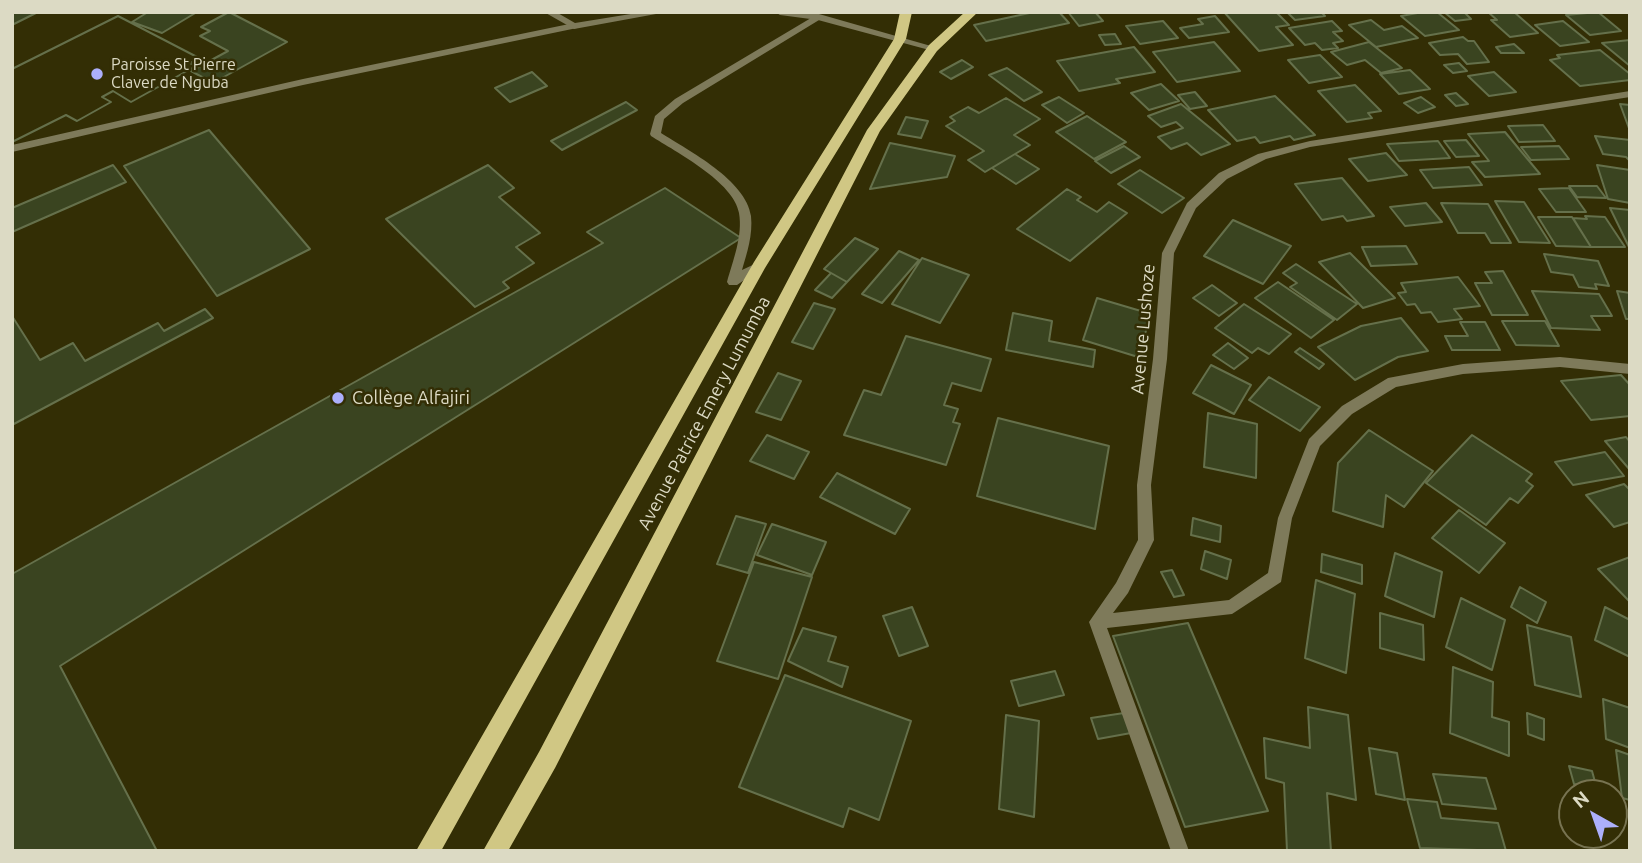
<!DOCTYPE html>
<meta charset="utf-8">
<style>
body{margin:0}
#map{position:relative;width:1642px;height:863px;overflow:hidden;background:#332e05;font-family:Ubuntu,sans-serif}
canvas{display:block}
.frame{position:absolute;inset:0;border:14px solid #dcdac4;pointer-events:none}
.north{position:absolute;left:1558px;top:779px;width:70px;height:70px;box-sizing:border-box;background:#332e05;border:2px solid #777351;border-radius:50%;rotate:320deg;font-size:19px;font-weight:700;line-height:28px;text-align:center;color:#dcdac4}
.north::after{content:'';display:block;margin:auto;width:24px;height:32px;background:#acaffb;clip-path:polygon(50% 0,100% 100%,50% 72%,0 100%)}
</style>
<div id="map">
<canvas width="1642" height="863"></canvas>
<div class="frame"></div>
<div class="north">N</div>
</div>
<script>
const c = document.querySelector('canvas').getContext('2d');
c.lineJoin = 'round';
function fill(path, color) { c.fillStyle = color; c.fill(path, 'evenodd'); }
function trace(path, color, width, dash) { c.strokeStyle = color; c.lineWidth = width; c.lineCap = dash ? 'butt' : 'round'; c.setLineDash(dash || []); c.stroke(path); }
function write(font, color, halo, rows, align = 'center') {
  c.font = font + ' Ubuntu,sans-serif'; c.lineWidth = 5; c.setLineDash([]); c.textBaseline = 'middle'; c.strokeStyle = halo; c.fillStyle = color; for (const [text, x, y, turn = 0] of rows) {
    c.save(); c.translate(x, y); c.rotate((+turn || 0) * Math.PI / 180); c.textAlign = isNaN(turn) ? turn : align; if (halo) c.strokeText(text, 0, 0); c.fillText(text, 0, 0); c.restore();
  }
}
const building = new Path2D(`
 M12,12h26l-26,13z
 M148,12h49l-35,21 -30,-11z
 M229,12l58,30 -74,41 -22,-12 37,-20 -28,-15 10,-5 -9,-4z
 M1034,12h25l10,11 -83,18 -12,-16z
 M1068,12h27l8,9 -24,5z
 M1224,12h52l13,13 -13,2 17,18 -34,6z
 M1287,12h34l4,4 -30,4z
 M1423,12h14l22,18 -34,6 -24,-20z
 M1444,12h20l7,7 -16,2z
 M1488,12h26l24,21 -28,4 -19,-17h6z
 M1598,12l23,19 -31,4 -24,-20z
 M118,16l81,42 -9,5 6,3 -65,36 -18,-11 -11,6 9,5 -34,19 -11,-6 -54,27v-73z
 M118,16l81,42 -9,5 6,3 -65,36 -18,-11 -11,6 9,5 -34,19 -11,-6 -54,27v-73z
 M1215,16l14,16 -40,6 -9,-10 23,-4 -5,-5z
 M1371,20l13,10 18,-4 16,12 -42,9 -27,-22z
 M1163,21l15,17 -38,6 -14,-18z
 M1332,21l10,10 -9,1 10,9 -10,2 5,5 -16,2 -7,-7 -10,2 -16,-17z
 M1563,21l26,21 -29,4 -25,-21z
 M1115,34l6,10 -16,1 -6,-10z
 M1463,37l5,4h6l15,21 -22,2 -9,-10 -18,1 -11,-12z
 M1630,40v26l-28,-23z
 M1214,42l26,29 -63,11 -24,-30z
 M1369,42l33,26 -21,5 -16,-13 -18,5 -16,-13z
 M1514,44l10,9h-23l-5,-6z
 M1134,47l21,25 -39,7 4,4 -41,8 -22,-30z
 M1600,50l30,24v6l-50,6 -30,-26 10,-2 -3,-3z
 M1320,55l22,22 -33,6 -21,-23z
 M962,60l11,7 -22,12 -11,-7z
 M1459,63l8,8 -14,2 -9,-8z
 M1007,68l35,24 -18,9 -35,-26z
 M1410,70l20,19 -31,5 -19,-20z
 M532,72l15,14 -37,16 -15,-14z
 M1494,72l22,20 -27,4 -21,-20z
 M1161,84l18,17 -30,9 -18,-17z
 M1355,85l26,26 -13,2 4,5 -25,4 -29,-31z
 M1195,92l12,14 -17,3 -12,-14z
 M1456,93l12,11 -12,2 -11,-11z
 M1275,96l40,39 -21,5 -4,-4 -30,7 -5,-6 -18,4 -29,-31z
 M1059,97l25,16 -17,10 -25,-18z
 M1421,97l14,10 -17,6 -14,-10z
 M1006,98l34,21 -26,16 16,10 -45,27 -17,-12 16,-9 -38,-25 9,-5 -5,-4 18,-10 11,6z
 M626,102l11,8 -75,40 -11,-9z
 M1181,104l49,40 -29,11 -14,-12 -16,6 -13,-12 25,-9 -7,-6 -15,5 -13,-11z
 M1620,104l10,1v27v-1z
 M1087,116l39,26 -32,17 -38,-27z
 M906,117l22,4 -7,17 -23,-4z
 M1543,125l12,16 -36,1 -11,-16z
 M209,130l101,119 -93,47 -93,-130z
 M1505,132l35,42 -55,3 -13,-15 17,-1 -21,-27z
 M1595,136l35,4v21l-4,-4 -23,-3z
 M1466,140l13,16 -23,1 -12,-16z
 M1438,141l12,17 -51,3 -12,-17z
 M890,143l65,13 -8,21 -77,12z
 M1124,146l16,11 -29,16 -16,-12z
 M1559,146l10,13 -38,1 -10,-13z
 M1386,153l21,22 -39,6 -19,-22z
 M1015,154l24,15 -23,15 -24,-16z
 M113,165l13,17 -114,50v-24z
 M488,165l26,23 -15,9 41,36 -24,14 18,16 -31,19 6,6 -34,19 -89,-88z
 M1597,165l33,5v33l-22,-4z
 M1469,167l13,18 -49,3 -13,-18z
 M1140,170l44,28 -22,15 -44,-29z
 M1342,178l32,38 -27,5 -4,-5 -21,4 -27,-36z
 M1569,186h28l9,12 -29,-1z
 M665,188l76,50 -681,428 97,185h-145v-277l591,-331 -16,-11z
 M1569,188l17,24h-30l-17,-23z
 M1067,189l14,8 -4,3 20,12 12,-10 18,11 -57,48 -53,-32z
 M1495,201l29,1 26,41 -31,-1z
 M1426,203l16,19 -37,4 -15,-19z
 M1441,203l47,1 23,39h-20l-6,-10h-27z
 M1610,208l20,2v37h-1z
 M1585,216l20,1 20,30h-34l-18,-29 14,1z
 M1538,217h34l19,30 -35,-1z
 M1233,220l58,26 -28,38 -59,-28z
 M855,238l23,11 -31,33 -23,-13z
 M1406,246l11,18 -46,2 -9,-19z
 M899,251l20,9 -37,43 -20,-9z
 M1350,253l45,45 -32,10 -44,-46z
 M1544,254l54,7 11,25 -14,-2 2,5 -18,-2 -6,-12 -22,-3z
 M922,258l47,17 -29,48 -48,-19z
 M1296,264l61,40 -20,16 -47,-33 7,-4 -14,-10z
 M1503,271l25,44h-36l-17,-32h17l-7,-11z
 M831,273l16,9 -15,16 -17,-8z
 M1458,277l22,29 -26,3 8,10 -24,3 -7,-10 -10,1 -6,-9 -8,1 -9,-12 8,-1 -5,-9z
 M1278,282l56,38 -23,18 -56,-40z
 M1212,285l25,18 -18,13 -26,-18z
 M1532,291l67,3 13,22h-21l9,14 -49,-2z
 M1617,291l13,2v26h-4z
 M1097,298l54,16 -13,43 -55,-17z
 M814,303l21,6 -22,40 -21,-7z
 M1244,304l47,30 -22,20 -11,-6 -6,5 -37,-25z
 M205,309l8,9 -201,107v-109l28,44 33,-17 12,18 73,-38 6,8z
 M1013,313l39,8 -3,20 46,9 -2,17 -87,-17z
 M1401,318l27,33 -30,6 -43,23 -37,-33 43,-21z
 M1502,321h43l14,25 -43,-1z
 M1460,322h25l15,28h-48l-7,-14h23z
 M906,336l85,23 -10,32 -29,-8 -8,22 14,4 -5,13 7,2 -14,41 -102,-30 20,-45 17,5z
 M1228,343l20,15 -14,11 -21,-14z
 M1300,348l24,16 -5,5 -24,-17z
 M1211,365l40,20 -17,29 -41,-21z
 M778,373l23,8 -20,39 -25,-8z
 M1621,375l9,10v31l-39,4 -30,-39z
 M1269,377l51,30 -20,24 -51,-31z
 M1208,413l49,11 -1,54 -52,-11z
 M998,418l111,28 -14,83 -118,-33z
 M1369,430l64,41 -29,36 -18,-12 -3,32 -50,-16 5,-48z
 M767,435l42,17 -15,27 -44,-18z
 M1472,435l60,39 -6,7 7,5 -15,17 -8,-5 -24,27 -60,-42z
 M1626,437l4,5v28l-25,-29z
 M1605,452l19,24 -51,9 -18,-23z
 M837,473l73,36 -15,25 -75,-37z
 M1624,484l6,6v32l-16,5 -28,-32z
 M1459,510l46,33 -26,30 -47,-35z
 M736,516l30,8 -18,49 -31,-9z
 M1193,518l28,8 -1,16 -29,-7z
 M772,524l54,18 -14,33 -55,-20z
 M1205,551l26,9 -4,19 -26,-10z
 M1395,553l47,19 -8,45 -49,-21z
 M1322,554l40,11v19l-41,-12z
 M1630,557v45l-32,-33z
 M754,562l58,15 -34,102 -61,-18z
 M1172,570l12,25 -10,2 -13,-25z
 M1316,580l39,14 -9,79 -41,-15z
 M1520,587l26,15 -9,21 -26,-16z
 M1461,598l44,22 -13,50 -46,-23z
 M912,607l16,39 -29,10 -16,-40z
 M1605,607l25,13v37l-35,-17z
 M1380,613l43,12 1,35 -44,-12z
 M1188,623l80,188 -83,16 -72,-191z
 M1527,625l44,12 10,60 -46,-12z
 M803,628l33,9 -8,24 20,6 -6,20 -54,-26z
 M1453,667l40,15 -1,35 17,5v34l-59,-23z
 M1055,671l9,24 -45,11 -8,-25z
 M785,675l126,46 -32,99 -30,-12 -6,19 -104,-40z
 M1603,699l27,9v40l-24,-9z
 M1308,707l40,8 8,85 -29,-7 4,58h-44l-3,-68 -18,-5 -2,-40 46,10z
 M1124,713l7,20 -33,6 -7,-21z
 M1527,713l17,6v21l-16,-6z
 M1006,715l33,6 -5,96 -35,-8z
 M1369,748l28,5 8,47 -29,-6z
 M1616,750l14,5v45l-8,-2z
 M1569,766l23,5 5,18 -23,-5z
 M1433,774l53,4 10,31 -54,-5z
 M1407,799l30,3 4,16 57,5 8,28 -86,-3z`);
fill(building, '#3a4420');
trace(building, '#65704b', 2);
fill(new Path2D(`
 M816,15l8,2 -141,86 -19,16 -3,14c28,18 85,47 90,83 2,19 -4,37 -9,54l17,-8 6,4 -28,19h-8l-2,-3c6,-22 16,-46 12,-69 -5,-31 -63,-61 -88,-77l-1,-2 5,-18 20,-17z
 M574,23l5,3 -2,2 -274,57 -291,67v-7l291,-66z`), '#7e7a5a');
fill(new Path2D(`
 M544,12h12l19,11 68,-11h24l-93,17z
 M775,12l44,2 119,34 -5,3 -115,-31 -38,-5z
 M1630,91v6l-320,50 -44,12 -39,20 -31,29 -22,45 -7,106 -16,126 3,55 -26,53 -15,20 116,-13 39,-27 10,-55 31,-79 33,-33 46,-28 75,-14 97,-7 70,7v10l-70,-7 -97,7 -67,13 -44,27 -32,32 -28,72 -11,64 -49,32 -125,14 82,223h-18l-82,-229 27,-39 22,-43 -1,-55 16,-126 9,-106 25,-50 32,-30 39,-19 52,-13z`), '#7e7a5a');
fill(new Path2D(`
 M900,12h12l-6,27 -141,229 -324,583h-25l338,-589 140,-223z
 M965,12h13l-41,39 -57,80 -325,637 -47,83h-25l56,-99 328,-622 62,-85z`), '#d0c784');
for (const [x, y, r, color] of [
 [97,74,7,"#acaffb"],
 [338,398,7,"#acaffb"]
]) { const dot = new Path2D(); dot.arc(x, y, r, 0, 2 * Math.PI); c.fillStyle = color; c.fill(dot); trace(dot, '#332e05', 2.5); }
write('16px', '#dcdac4', '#332e05', [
 ["Paroisse St Pierre",111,65],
 ["Claver de Nguba",111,83]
], 'left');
write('18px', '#dcdac4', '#332e05', [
 ["Avenue Lushoze",1143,329,-85],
 ["Avenue Patrice Emery Lumumba",704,413,-62]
]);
write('18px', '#dcdac4', '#332e05', [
 ["Collège Alfajiri",352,398]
], 'left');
</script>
